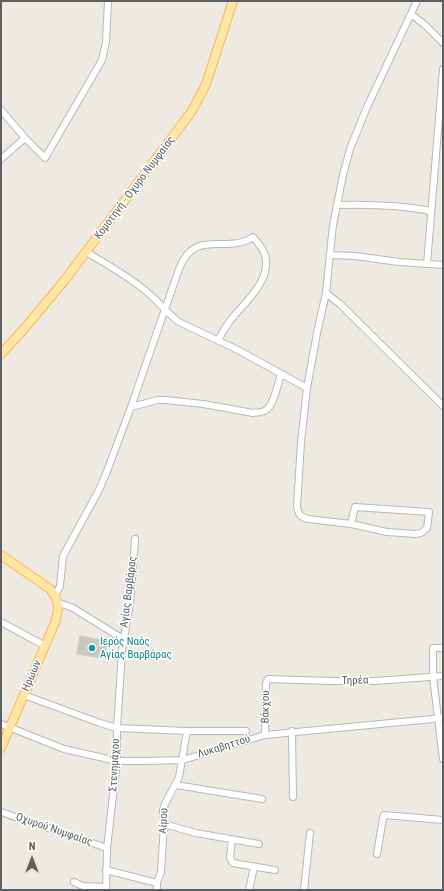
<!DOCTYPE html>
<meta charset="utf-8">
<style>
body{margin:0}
#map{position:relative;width:444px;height:891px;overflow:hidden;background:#efeae1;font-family:"Roboto Condensed",sans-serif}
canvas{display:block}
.frame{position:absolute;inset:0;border:2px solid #5a6064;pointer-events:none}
.north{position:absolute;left:12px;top:839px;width:40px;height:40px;-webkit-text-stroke:3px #fff;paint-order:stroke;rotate:0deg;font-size:11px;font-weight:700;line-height:16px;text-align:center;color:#5a6064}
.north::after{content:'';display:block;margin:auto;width:14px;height:18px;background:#5a6064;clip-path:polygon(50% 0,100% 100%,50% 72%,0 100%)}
</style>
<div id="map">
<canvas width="444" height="891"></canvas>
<div class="frame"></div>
<div class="north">N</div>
</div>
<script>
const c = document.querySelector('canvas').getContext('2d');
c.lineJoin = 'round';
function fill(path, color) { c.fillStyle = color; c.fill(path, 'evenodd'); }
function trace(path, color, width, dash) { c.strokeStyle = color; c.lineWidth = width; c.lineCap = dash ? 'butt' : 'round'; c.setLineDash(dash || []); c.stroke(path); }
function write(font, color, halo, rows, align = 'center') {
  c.font = font + ' "Roboto Condensed",sans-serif'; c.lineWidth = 3; c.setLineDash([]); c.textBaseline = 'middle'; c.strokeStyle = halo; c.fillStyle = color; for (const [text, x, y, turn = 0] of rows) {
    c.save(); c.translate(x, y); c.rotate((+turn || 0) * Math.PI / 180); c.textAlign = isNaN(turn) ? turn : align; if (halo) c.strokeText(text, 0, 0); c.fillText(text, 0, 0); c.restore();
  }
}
const building = new Path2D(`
 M80,636l28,5 -3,18 -28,-5z`);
fill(building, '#ccc7c0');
trace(building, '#d4cabf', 1);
const minor = new Path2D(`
 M411,14l14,11 18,18
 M1,110l24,28 20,20 57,-98 4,-18 2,-41
 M1,159l24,-21
 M337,205c32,-1 63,0 94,6
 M86,252c21,12 43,25 61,40 11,9 20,21 32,30l59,28 69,38
 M330,255l25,1 44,6 44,3
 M427,264l16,-195
 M326,293l14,11 103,102
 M131,407l27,-7h8l37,4 50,9c4,-1 10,0 13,-3 8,-5 12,-27 15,-36
 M351,524l4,-17 74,5 -2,16 -6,5 -6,1 -28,-2 -36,-8 -43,-5c-8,-2 -10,-5 -11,-13l4,-64 6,-54 10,-55 9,-40 7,-68 10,-50 7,-26 17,-42 50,-106
 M55,596l5,-10 3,-30 35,-64 8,-18 25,-67 48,-138c16,-42 47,-14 74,-32 6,7 13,15 13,25 2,22 -24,43 -36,59 -5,6 -8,13 -12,19
 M57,602l16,6 50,31
 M1,622l44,24
 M443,648h-10v29l10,82
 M24,695l76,28 17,5 70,3h59
 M1,724l63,25 53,12h30l36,-1 82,-25 178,-17
 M292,731l1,66
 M265,735l1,-52 2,-4 62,2h45l68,-5
 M176,785l86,14
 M1,812l106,36
 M164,824l32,9 63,11
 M232,839l-2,19 3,5 42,7
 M377,854l6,-36 1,-3 59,5
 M106,870l51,13
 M74,882l9,4 23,1
 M106,890l1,-42 10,-87v-33l5,-78 8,-47 5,-64
 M157,890v-7l4,-11 3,-48 -1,-14 2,-6 14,-27 8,-46
 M249,890l5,-23
 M304,890l6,-57`);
const major = new Path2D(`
 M1,354l23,-25 40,-48 128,-170 14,-27 27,-83
 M1,555l49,34 5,7 2,6 1,6 -2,12 -55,128`);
trace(minor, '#b4b9bd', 8);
trace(major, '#ffb44a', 10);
trace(minor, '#fff', 6);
trace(major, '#ffe5a6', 8);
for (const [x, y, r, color] of [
 [92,648,4,"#0f9aa8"]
]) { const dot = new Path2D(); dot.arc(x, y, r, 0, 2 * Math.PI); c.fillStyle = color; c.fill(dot); trace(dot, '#fff', 1.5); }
write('11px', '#5a6064', '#fff', [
 ["Κομοτηνή - Οχυρό Νυμφαίας",135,188,-53],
 ["Αγίας Βαρβάρας",129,592,-83],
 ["Ηρώων",32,676,-66],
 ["Τηρέα",355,681,-1],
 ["Βάκχου",266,707,-89],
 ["Λυκαβηττού",224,747,-17],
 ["Στενημάχου",115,765,-87],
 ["Αίμου",164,821,-87],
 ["Οχυρού Νυμφαίας",54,830,19]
]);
write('11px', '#0d838f', '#fff', [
 ["Ιερός Ναός",100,642],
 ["Αγίας Βαρβάρας",100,655]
], 'left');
</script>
